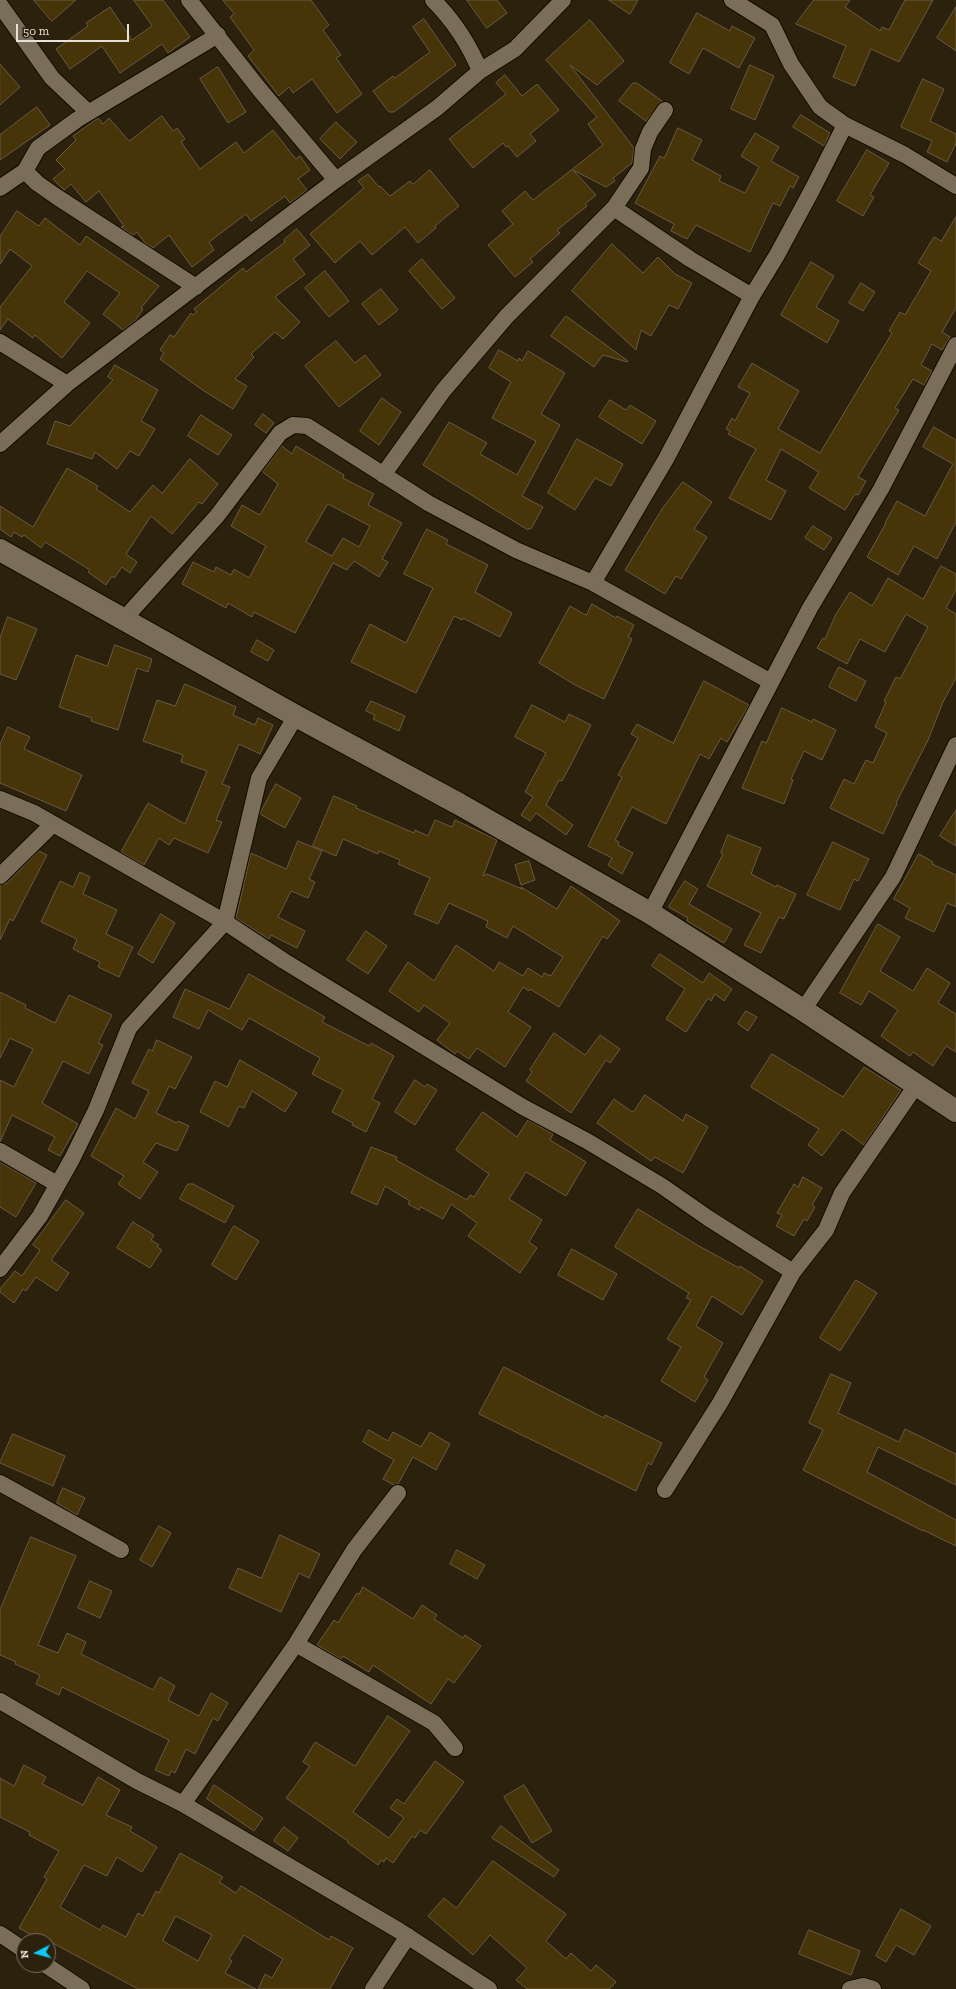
<!DOCTYPE html>
<style>
body{margin:0}
#map{position:relative;width:956px;height:1989px;overflow:hidden;background:#2b210d;font-family:"Zilla Slab",serif}
canvas{display:block}
.north{position:absolute;left:16px;top:1933px;width:40px;height:40px;box-sizing:border-box;background:#2b210d;border:1px solid #776e5d;border-radius:50%;rotate:264deg;font-size:11px;font-weight:700;line-height:16px;text-align:center;color:#e8e1d5}
.north::after{content:'';display:block;margin:auto;width:14px;height:18px;background:#0ccafa;clip-path:polygon(50% 0,100% 100%,50% 72%,0 100%)}
.scale{position:absolute;left:16px;top:24px;width:113px;height:18px;box-sizing:border-box;border:2px solid #e8e1d5;border-top:0;padding-left:5px;font-size:12px;line-height:14px;white-space:nowrap;color:#e8e1d5;-webkit-text-stroke:3px #2b210d;paint-order:stroke}
</style>
<div id="map">
<canvas width="956" height="1989"></canvas>
<div class="north">N</div>
<div class="scale">50 m</div>
</div>
<script>
const c = document.querySelector('canvas').getContext('2d');
c.lineJoin = 'round';
function fill(path, color) { c.fillStyle = color; c.fill(path, 'evenodd'); }
function trace(path, color, width, dash) { c.strokeStyle = color; c.lineWidth = width; c.lineCap = dash ? 'butt' : 'round'; c.setLineDash(dash || []); c.stroke(path); }
const building = new Path2D(`
 M34,0h42l-24,21z
 M134,0h29l27,37 -22,16 -6,-9 -42,29 -18,-27 -32,23 -14,-20 32,-23 -2,-3 24,-16 22,33 20,-14z
 M223,0h88l18,25 -6,5 18,25 -5,3 26,36 -25,19 -25,-34 -19,14 -4,-6 -10,9 -31,-40 6,-6 -24,-33 4,-3z
 M467,0h30l10,13 -20,15z
 M609,0h29l-8,14z
 M814,0h36l-5,7 35,24 2,-4 7,3 16,-30h28l-34,62 -28,-13 -16,37 -22,-9 13,-31 -50,-22z
 M956,7v44l-19,-13z
 M697,13l33,18 2,-5 23,12 -16,30 -36,-20 -14,26 -19,-11z
 M424,19l32,46 -62,47h-5l-16,-21 20,-15 2,2 35,-26 -17,-25z
 M590,20l34,41 -27,24 -27,-20 64,83 -2,15 -19,15 2,3 -9,6 -33,-17 23,25 -11,9 2,2 -30,24 3,3 -30,26 3,3 -18,15 -27,-32 25,-21 -11,-13 23,-20 8,9 70,-55 -15,-21 9,-7 -51,-57z
 M0,64l20,23 -20,18z
 M750,65l24,11 -19,44 -24,-11z
 M218,67l28,45 -18,11 -28,-44z
 M505,75l17,21 15,-12 22,26 -29,24 6,7 -19,16 -9,-11 -2,1 -3,-4 -30,25 -24,-29 57,-45 -10,-11z
 M923,79l21,10 -14,32 26,13v9l-9,19 -20,-10 5,-11 -31,-14z
 M633,83h4l25,18 -16,20 -27,-20z
 M37,107l13,18 -50,35v-25z
 M801,115l29,18 -6,13 -31,-19z
 M162,116l11,15 4,-3 8,11 -4,3 19,27 36,-27 8,11 29,-23 18,23 5,6 4,-3 10,14 -12,9 9,11 -17,13 -5,-7 -34,25 -5,-7 -37,28 5,8 -22,17 -23,-32 -16,13 -8,-5 -8,-11 -4,3 -12,-8 3,-1 -25,-35 -13,11 -15,-18 -7,6 -11,-11 12,-10 -9,-9 20,-20 -3,-4 25,-18 5,6 6,-6 20,23z
 M336,122l21,20 -17,17 -20,-20z
 M678,128l24,12 -10,20 29,16 -2,5 26,12 14,-26 -18,-11 14,-23 24,14 -8,14 28,16 -6,11 -3,-2 -10,20 -7,-3 -23,49 -54,-27 -9,14 -16,-8 3,-7 -39,-21 25,-47 4,2z
 M867,150l22,13 -19,32 4,2 -11,19 -26,-15z
 M430,170l29,36 -24,20 1,2 -18,15 -13,-16 -33,28 -12,-14 -25,22 -25,-29 54,-46 -6,-7 10,-7 11,13 1,-1 10,10 20,-15 3,3z
 M17,211l22,15 6,-8 35,27 6,-9 73,50 -18,22 2,1 -8,12 -12,9 -20,-16 17,-21 -33,-22 -23,31 26,21 -28,35 -27,-23 -2,3 -25,-19 -8,11v-23l32,-41 -22,-17 -10,15v-27z
 M956,217v91l-14,24 8,5 -8,13 -10,-6 -11,21 11,6 -8,14 -11,-6 -18,29 4,2 -41,67 8,4 -8,14 -3,-1 -10,16 -36,-22 10,-16 -38,-23 -15,31 20,11 -15,29 -42,-22 27,-49 -28,-15 2,-3 -4,-2 6,-11 3,3 15,-28 -12,-6 14,-24 47,28 -21,38 42,24 72,-120 -3,-2 11,-19 5,3 26,-44 -13,-8 16,-26 7,4z
 M297,229l13,16 -17,14 12,15 -30,23 25,25 -17,17 -8,-7 -24,22 3,3 -19,22 12,7 -14,23 -32,-20 -41,-30 4,-6 -4,-3 10,-15 4,2 17,-24 2,2 4,-3 -3,-3 49,-41 3,4 39,-30 -1,-2z
 M612,244l31,29 15,-16 17,17 17,9 -14,26 -9,-4 -18,31 -10,-6 -5,20 -64,-59z
 M422,259l33,39 -13,11 -33,-38z
 M811,262l23,14 -18,31 23,14 -12,22 -46,-28z
 M325,271l24,30 -20,16 -24,-29z
 M861,283l14,9 -12,19 -14,-8z
 M381,289l17,21 -19,15 -17,-21z
 M566,316l62,45 -1,1 -24,-7 -9,12 -43,-31z
 M336,341l19,22 10,-8 16,20 -42,32 -34,-41z
 M499,350l19,11 1,-3 3,3 6,-10 37,22 -24,41 19,11 -38,71 21,11 -12,22 -2,-1 -1,2 -105,-65 26,-43 38,21 -7,11 37,21 19,-34 -44,-23 19,-36 -22,-14z
 M115,365l43,25 -17,31 14,8 -16,27 -9,-5 -13,18 -22,-17 -3,7 -45,-15 8,-23 15,5 43,-46 -5,-3z
 M382,398l19,14 -22,33 -19,-14z
 M610,400l16,10 4,-5 26,16 -14,23 -43,-27z
 M263,414l11,9 -8,10 -11,-8z
 M201,415l31,20 -14,20 -30,-19z
 M934,427l22,13v82l-19,37 -23,-13 -16,29 -31,-18 19,-34h-1l12,-22 28,15 28,-52 -30,-17z
 M577,439l46,25 -12,22 -16,-8 -20,32 -27,-17z
 M282,446l10,8 4,-8 48,29 -1,3 31,16 -6,11 34,18 -20,36 6,3 -9,15 -25,-16 -7,9 -14,-7 -38,70 -41,-21 -2,5 -24,-14 -2,5 -44,-24 11,-22 21,10 2,-5 15,8 3,-6 15,9 17,-32 -35,-20 11,-21 18,10 18,-31 -15,-12zM328,504l42,22 -11,21 -16,-9 -11,18 -26,-14z
 M190,459l28,25 -16,20 -3,-2 -27,32 -21,-18 -25,38 11,8 -7,11 -8,-6 -8,11 -2,-2 -6,9 -18,-13 2,-2 -45,-28 -4,6 -17,-13 -2,2 -8,-5 -3,5 -11,-8v-23l33,21 34,-59 31,18 -2,3 34,23 23,-27 9,8z
 M683,482l29,20 -18,27 13,8 -26,42 -5,-3 -11,18 -40,-24 37,-61z
 M813,526l19,12 -8,12 -19,-12z
 M427,529l21,11 -2,4 42,21 -13,27 37,21 -12,24 -37,-19 -1,2 -8,-4 -38,77 -65,-31 19,-38 36,19 27,-55 -29,-14z
 M941,566l15,8v16l-10,18 10,6v64l-13,24 -15,38 -32,63 1,1 -14,30 -53,-26 14,-29 10,5 12,-24 7,3 14,-30 -12,-6 11,-25 -2,-1 12,-24 4,2 28,-52 -22,-13 -21,38 -25,-13 -13,25 -30,-16 6,-10 2,1 10,-23 15,-24 22,14 16,-28 35,21z
 M592,604l24,14 1,-2 17,9 -6,12 4,2 -28,60 -27,-13 -38,-23 31,-57 16,9z
 M8,617l29,12 -21,51 -16,-6v-36z
 M257,640l17,10 -6,11 -17,-9z
 M115,645l37,14 -4,13 -11,-4 -19,62 -27,-9 1,-3 -33,-11 17,-52 31,11z
 M839,667l27,14 -10,20 -27,-14z
 M704,681l45,24 -22,37 -6,-4 -12,21 -9,-5 -34,70 -34,-17 -17,33 4,2 -1,3 15,8 -11,21 -14,-9 4,-7 -24,-12 34,-69 -4,-2 20,-37 -7,-4 6,-10 36,19z
 M185,684l51,23 -3,8 22,10 3,-7 15,7 -13,29 -21,-10 -17,40 8,3 -14,33 6,2 -14,31 -34,-15 -5,7 -10,-7 -15,27 -23,-13 27,-49 37,21 22,-53 -26,-9 2,-7 -40,-14 14,-41 18,6z
 M371,701l34,15 -6,15 -26,-12 2,-4 -9,-4z
 M532,705l33,17 4,-8 22,11 -21,41 -8,15 -3,-1 -13,25 27,20 -7,10 -30,-22 -6,8 -9,-6 12,-18 -8,-5 21,-39 -31,-16z
 M782,708l30,14 1,-3 23,11 -14,30 -18,-9 -13,28 2,1 -9,24 -42,-16 20,-47 4,2z
 M8,727l22,10 -6,12 58,26 -16,36 -66,-28v-38z
 M276,784l25,14 -16,30 -25,-14z
 M334,796l23,10 -1,2 58,25 1,-3 13,6 7,-16 17,7 3,-7 42,20 -14,36 4,-2 35,15 -1,-2 36,22 14,-23 49,35 -13,18 -4,-3 -44,71 -29,-18 -1,2 -6,-4 -15,25 23,15 -26,40 -28,-19 -8,11 -12,-8 -2,3 -18,-14 13,-17 -26,-18 -5,7 -30,-21 19,-29 26,19 22,-36 38,26 5,-9 24,14 5,-8 14,9 2,-4 7,3 12,-19 -50,-31 -6,12 -21,-11 2,-6 -39,-18 -11,21 -24,-10 16,-36 -32,-14 2,-4 -21,-9 -1,3 -35,-15 -7,17 -23,-10z
 M956,810v36l-16,-10z
 M728,835l33,13 -10,26 25,13 1,-2 19,9 -12,25 -5,-2 -18,36 -17,-8 17,-32 -54,-27 16,-32 -2,-1z
 M298,841l24,10 -13,28 6,3 -7,16 -17,-7 -13,26 27,14 -8,17 -26,-13 -2,4 -5,-3 -28,-18 15,-65 35,16z
 M833,842l36,17 -11,22 -4,-2 -14,31 -33,-15z
 M39,851l8,4 -34,66 -3,-2 -10,21v-55l7,-2z
 M919,854l14,8 -1,2 24,11v32l-9,-4 -13,29 -29,-14 5,-10 -16,-9z
 M529,861l6,19 -14,5 -6,-20z
 M80,872l10,5 -7,17 34,16 -11,24 27,13 -14,30 -21,-10 2,-5 -27,-13 4,-10 -36,-17 19,-41 13,6z
 M685,881l13,8 -9,15 43,25 -8,14 -37,-22 1,-3 -19,-11z
 M161,914l14,9 -22,40 -15,-9z
 M878,924l22,13 -20,34 33,20 14,-23 23,15 -12,20 18,11v38l-10,-6 -13,20 -20,-14 -3,4 -29,-20 17,-26 -29,-19 -8,14 -21,-12z
 M366,931l21,15 -19,28 -21,-14z
 M660,954l43,29 6,-10 23,16 -8,12 -9,-7 -4,7 -3,-3 -22,34 -20,-13 19,-30 -33,-23z
 M249,974l76,43 -3,5 47,24 2,-3 23,13 -22,43 8,4 -14,29 -14,-7 1,-2 -21,-11 11,-22 -31,-16 8,-16 -71,-40 -7,12 -34,-20 -9,19 -26,-12 12,-28 44,20z
 M0,992l26,13 -1,3 30,15 14,-28 43,20 -14,28 5,2 -14,29 -26,-13 -21,42 36,21 -18,32 -12,-6 7,-13 -43,-22 -12,27v-62l14,7 19,-38 -23,-11 -10,20z
 M746,1011l11,6 -9,14 -10,-7z
 M554,1033l31,22 15,-20 20,14 -10,14 -4,-3 -35,53 -45,-32 6,-9 -2,-2z
 M157,1040l35,17 -17,32 -6,-3 -13,27 21,10 1,-2 11,5 -12,25 -21,-8 -13,19 15,10 -18,27 -22,-15 6,-8 -33,-20 25,-48 19,11 14,-28 -17,-8 17,-34 3,2z
 M772,1054l71,43 21,-30 37,23 -37,55 -22,-16 -20,27 -14,-11 11,-16 -68,-42z
 M240,1060l57,33 -12,19 -33,-21 -8,17 -5,-2 -10,21 -29,-15 15,-31 12,6z
 M415,1080l10,7 2,-3 10,6 -22,35 -20,-13z
 M645,1095l38,26 3,-7 22,13 -25,46 -28,-16 -4,4 -54,-38 17,-24 18,13 2,-1z
 M483,1112l34,25 11,-17 25,14 -3,6 36,22 -20,34 -40,-24 -17,27 33,21 -13,22 8,6 -17,25 -52,-37 9,-13 -26,-19 -8,15 -22,-12 -2,3 -11,-6 2,-3 -25,-15 -8,19 -26,-12 20,-46 26,10 -1,3 71,40 3,-5 4,2 15,-23 -33,-24z
 M0,1162l36,21 -20,34 -16,-10z
 M803,1177l19,11 -10,17 3,2 -8,14 -3,-2 -10,17 -18,-10 6,-11 -5,-2 17,-29 4,3z
 M188,1184h5l41,22 -9,17 -45,-24z
 M66,1200l18,13 -33,47 18,13 -12,18 -21,-14 -10,14 -3,-2 -9,14 -14,-11v-3l15,-18 7,5 18,-26 -7,-5z
 M638,1209l61,37 40,22 1,-2 23,15 -21,34 -30,-19 -16,30 27,17 -19,34 4,3 -13,22 -34,-21 20,-34 -14,-8 24,-39 -5,-2 3,-5 -74,-46z
 M133,1222l21,13 -3,5 8,5 -2,2 5,3 -12,18 -33,-20z
 M234,1226l25,15 -23,39 -24,-15z
 M572,1249l45,25 -14,26 -45,-25z
 M856,1280l21,13 -37,58 -20,-13z
 M504,1367l100,51 1,-3 57,28 -11,22 -3,-2 -12,28 -157,-77z
 M831,1374l20,9 -13,30 61,29 6,-13 51,25v31l-78,-38 -11,25 89,48v26l-33,-16v1l-120,-61 20,-40 -14,-7z
 M369,1430l19,11 5,-9 28,15 9,-15 20,12 -14,26 -23,-13 -15,27 -4,1 -11,-6 11,-19 -31,-18z
 M13,1434l52,22 -12,30 -53,-23z
 M63,1488l22,10 -8,17 -20,-12z
 M159,1526l12,7 -19,34 -12,-7z
 M280,1535l40,19 -11,24 -10,-5 -18,39 -52,-24 9,-20 23,10z
 M31,1537l45,19 -38,89 20,8 9,-20 19,9 -5,12 72,36 7,-13 15,9 -7,14 31,16 12,-23 17,10 -10,18 -5,-3 -18,36 -9,-5 -11,24 -4,-2 -2,5 -14,-6 14,-30 -107,-53 -3,8 -23,-11 4,-9 -25,-11 1,-2 -16,-7v-45z
 M457,1550l28,15 -8,14 -27,-15z
 M90,1581l22,10 -12,27 -22,-10z
 M363,1587l50,32 9,-14 15,10 -3,4 29,19 2,-3 16,11 -27,37 -6,-4 -17,25 -58,-39 -4,7 -26,-16 -2,3 -24,-14 17,-25 4,3 19,-30 2,1z
 M388,1716l22,15 -57,81 36,26 15,-20 -14,-10 7,-9 7,5 31,-43 29,21 -38,52 -6,-4 -5,8 -3,-2 -19,27 -7,-5 -2,4 -3,-2 -3,5 -31,-23 1,-1 -62,-43 24,-32 -7,-4 12,-20 40,24z
 M24,1765l22,12 -4,7 41,21 15,-28 22,13 -14,25 26,12 -2,4 27,16 -15,25 -25,-15 -10,19 -23,-11 -24,42 40,23 3,-5 23,12 12,-24 5,3 13,-25 3,2 21,-40 43,24 -4,5 17,11 5,-7 2,1 86,53 2,-4 22,12 -23,41h-72l7,-15 7,4 11,-19 -39,-24 -15,24 3,2 -7,12 31,16h-118l-102,-55 -1,3 -16,-9 28,-49 -3,-2 15,-26 -30,-16 1,-3 -30,-15v-39l14,8zM176,1916l36,19 -14,26 -35,-20z
 M214,1785l49,33 -9,13 -47,-32z
 M524,1785l28,46 -20,12 -28,-46z
 M501,1826l58,44 -5,7 -62,-39z
 M284,1827l14,11 -10,13 -14,-10z
 M493,1861l73,53 -20,27 20,18 5,-6 20,18 5,-6 20,17 -7,7h-82l-11,-9 11,-12 -37,-33 -17,20 -45,-39 16,-18 12,10z
 M901,1909l30,17 -17,29 -18,-10 -10,17 -10,-6z
 M809,1930l51,21 -9,24 -52,-21z`);
fill(building, '#473408');
trace(building, '#665a44', 1);
const street = new Path2D(`
 M189,0l71,90 76,90
 M433,0c21,21 36,44 47,71
 M732,0l40,25 19,39 29,43 25,18 60,30 51,31
 M0,5l52,73 36,34
 M0,188l25,-17
 M614,208l76,51 62,37
 M196,287l-139,-90 -20,-14 -12,-12 13,-23 40,-29 140,-84
 M0,342l67,42
 M0,444l67,-60 269,-204 101,-72 43,-37 35,-22 48,-49
 M383,475l60,-84 63,-74 108,-109 27,-40 2,-19 7,-17 15,-22
 M593,583l73,-124 86,-163 25,-41 35,-65 33,-65
 M124,619l93,-103 63,-83 13,-8 14,1 121,77 88,47 77,33 178,99
 M0,799l34,14 191,109 59,39 239,146 64,34 75,45 46,32 85,54
 M0,876l53,-52
 M650,913l160,-305 71,-119 75,-144
 M803,1010l90,-133 63,-132
 M0,1151l57,33
 M0,1269l40,-53 32,-57 24,-49 33,-82 96,-106 34,-144 37,-62
 M0,1483l121,67
 M665,1490l55,-87 73,-131 33,-42 16,-37 75,-109
 M296,1644l138,79 21,25
 M0,1701l137,80 46,23 215,126 91,59
 M183,1804l113,-160 58,-94 44,-57
 M0,1934l24,16
 M46,1965l36,24
 M373,1989l35,-53
 M850,1989l13,-3 10,3`);
const secondary = new Path2D(`
 M0,550l296,166 163,88 191,109 153,97 153,101`);
trace(street, '#130a00', 18);
trace(secondary, '#130a00', 24);
trace(street, '#7a6e58', 16);
trace(secondary, '#7a6e58', 22);
</script>
